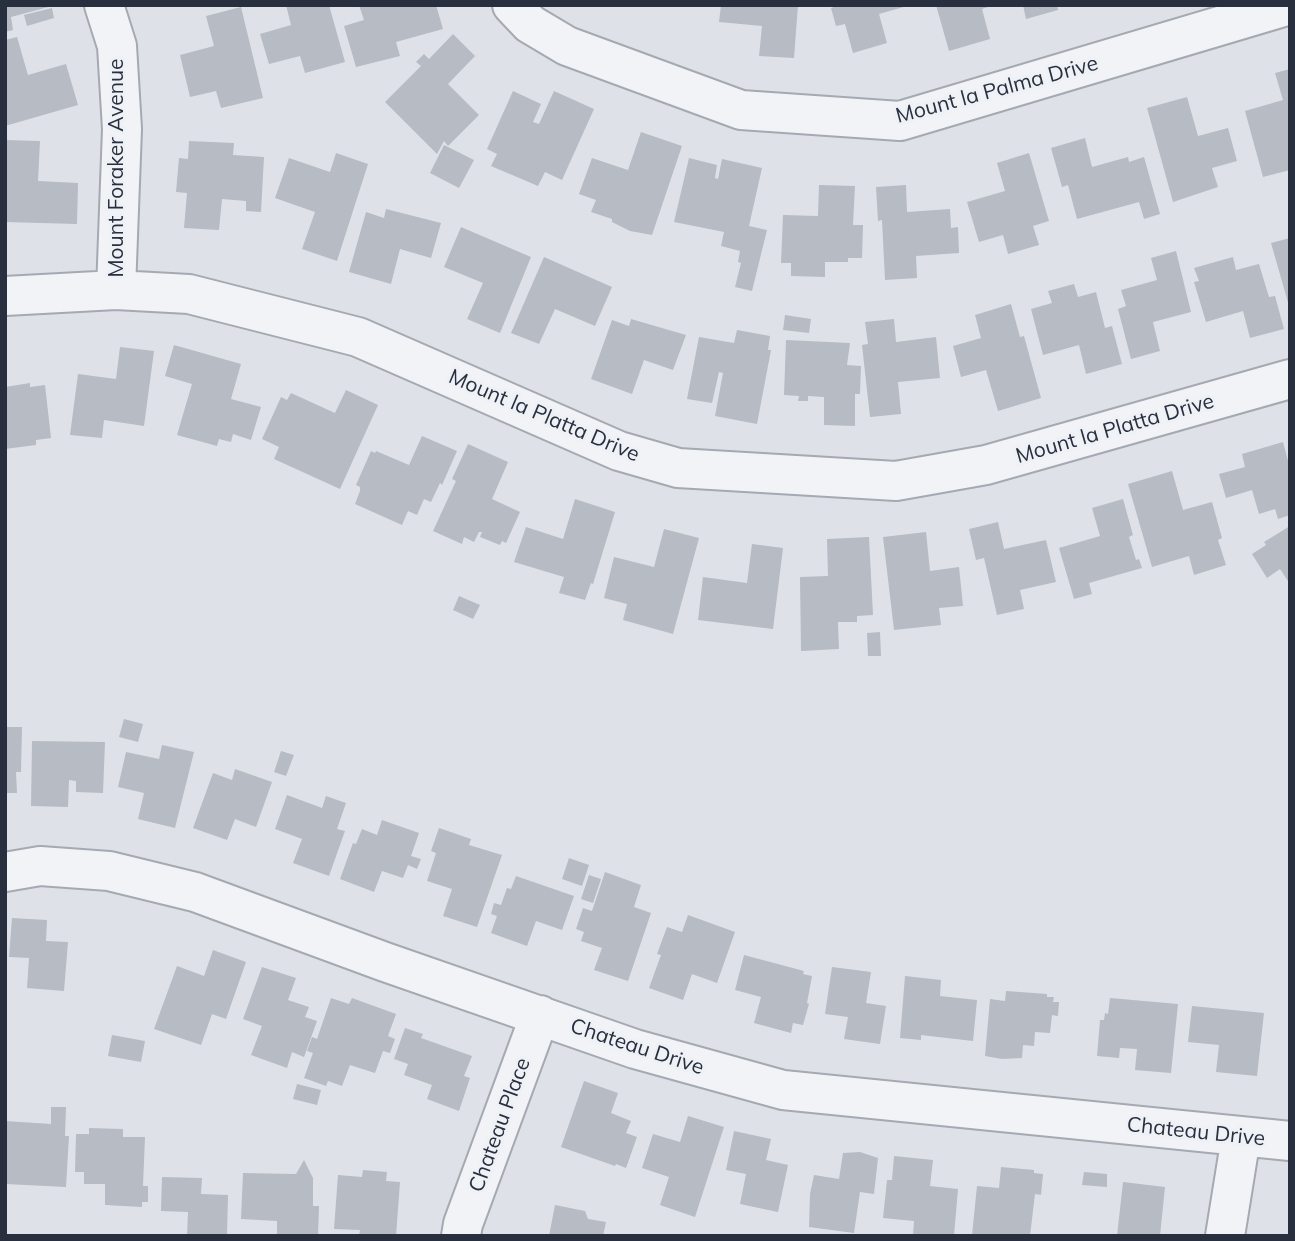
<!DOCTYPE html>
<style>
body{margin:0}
#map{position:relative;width:1295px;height:1241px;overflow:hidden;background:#dee2e8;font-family:Mulish,sans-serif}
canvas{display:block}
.frame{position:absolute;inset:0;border:7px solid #282f3e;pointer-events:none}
</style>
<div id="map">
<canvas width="1295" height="1241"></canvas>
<div class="frame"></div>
</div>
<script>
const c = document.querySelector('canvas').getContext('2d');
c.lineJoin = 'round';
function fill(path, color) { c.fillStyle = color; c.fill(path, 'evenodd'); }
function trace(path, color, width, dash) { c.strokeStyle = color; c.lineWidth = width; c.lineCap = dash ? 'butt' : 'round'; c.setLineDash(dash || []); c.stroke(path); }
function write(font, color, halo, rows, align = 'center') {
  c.font = font + ' Mulish,sans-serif'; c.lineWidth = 6; c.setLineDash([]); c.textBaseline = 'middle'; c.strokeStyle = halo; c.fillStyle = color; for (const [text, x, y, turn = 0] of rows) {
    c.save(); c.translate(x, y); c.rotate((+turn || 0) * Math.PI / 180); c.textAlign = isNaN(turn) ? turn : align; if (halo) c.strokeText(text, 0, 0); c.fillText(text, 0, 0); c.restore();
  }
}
fill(new Path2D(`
 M5,5h47v1l-41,11 2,13 -8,2z
 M286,5h43l16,57 -40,11 -5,-17 -31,8 -9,-30 31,-9z
 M359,5h77l7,24 -47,13 4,14 -44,11 -12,-41 20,-6z
 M721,5h77l-4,53 -35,-2 3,-30 -43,-4z
 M840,5h67v1l-28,8 8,29 -34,10 -8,-29 -9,2 -5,-18z
 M936,5h51l1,2 -6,2 8,30 -41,12z
 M1023,5h34l1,5 -32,9z
 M241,7l22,91 -42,10 -5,-17 -26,6 -10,-42 34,-9 -8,-30z
 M52,8l2,10 -27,8 -3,-11z
 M453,34l22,22 -27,28 31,31 -31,31 -4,-5 -7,13 -52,-52 36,-36 -5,-4 8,-8 5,5z
 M17,37l11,38 38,-11 12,41 -73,21v-86z
 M1290,69v101l-27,7 -18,-66 38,-11 -8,-27z
 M513,91l28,13 -8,18 6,2 15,-33 40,18 -32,71 -17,-8 -7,14 -47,-20 6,-12 -10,-5z
 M1187,97l11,39 30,-8 9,33 -25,7 6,19 -45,15 -26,-94z
 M641,132l41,14 -30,89 -22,-4 -18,-9v-3l-21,-7 5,-12 -17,-6 13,-36 36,12z
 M1085,138l7,29 36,-10 1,5 15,-5 16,57 -16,5 -5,-17 -62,17 -9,-34 -6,2 -11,-39z
 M5,140l35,1 -2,40 40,2 -1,41 -72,-2z
 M189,141l45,2 -1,12 31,2 -3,55 -15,-1v-10l-24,-2 -3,31 -35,-2 3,-35 -11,-1 3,-34 9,1z
 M444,145l30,15 -15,28 -29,-15z
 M336,153l32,11 -31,97 -35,-12 13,-37 -40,-14 14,-40 41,14z
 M1029,153l20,68 -16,5 6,19 -31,9 -5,-19 -24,7 -12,-40 38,-11 -8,-28z
 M689,158l28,7 -2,13 3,1 4,-20 40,9 -13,58 18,4 -15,61 -17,-4 6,-24 -3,-1 2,-11 -19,-5 3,-14 -50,-10z
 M819,185l36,1 -2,39h10l-1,33h-14v4h-23v15l-34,-1v-13h-10l2,-48 35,1z
 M906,185l1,27 43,-3 1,19 7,-1 1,26 -43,3 1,22 -32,2 -3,-60 -4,1 -2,-34z
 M386,209l55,14 -10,35 -31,-9 -9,35 -42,-12 17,-60 18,6z
 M461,227l70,30 -31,76 -33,-14 16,-36 -39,-16z
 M1290,238v68h-1l-18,-63z
 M1176,251l15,61 -38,10 7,29 -29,8 -13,-50 8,-3 -5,-16 36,-10 -6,-22z
 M544,257l68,30 -17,39 -40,-17 -16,35 -28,-11z
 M1233,257l3,13 23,-6 10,33 6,-1 9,33 -34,9 -7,-27 -37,11 -12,-40 5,-1 -5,-13z
 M1074,284l4,13 18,-5 9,36 7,-2 10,38 -36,10 -7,-29 -36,10 -12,-46 21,-6 -4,-12z
 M1011,304l9,33 4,-1 17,62 -43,13 -12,-41 -25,7 -8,-31 28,-8 -6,-23z
 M785,315l26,4 -2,14 -26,-3z
 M631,319l55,16 -13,35 -29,-10 -12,34 -41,-15 21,-59 17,6z
 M894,319l2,23 40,-5 4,41 -42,4 3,32 -31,3 -8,-72 6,-1 -3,-22z
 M737,330l33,6 -2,14h3l-14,74 -42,-8 8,-43 -4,-1 -7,31 -25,-4 12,-62 35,6z
 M786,340l64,3 -3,22 14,1 -1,28h-5v32l-31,-1v-28l-16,-1v5h-10l1,-5 -15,-1z
 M174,345l67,19 -10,35 30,8 -10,33 -18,-6 -2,8 -12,-3 -2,7 -40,-11 15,-51 -27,-8z
 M120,347l34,4 -10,75 -40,-6 -2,18 -32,-3 8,-61 38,5z
 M30,383v4l15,-2 6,53 -15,2v5l-31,4v-62z
 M346,390l32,15 -38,84 -66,-30 5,-12 -17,-8 19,-42 6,3 4,-7 44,20z
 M422,436l35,15 -15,34 -2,-2 -9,19 -7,-3 -7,16 -9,-4 -6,14 -47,-21 5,-13v-4l-4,-2 15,-34 4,2 1,-2 33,14z
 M1283,442l7,26v47l-12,4 -3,-10 -16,5 -7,-24 -26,8 -7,-24 26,-7 -3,-13z
 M468,444l40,18 -16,37 28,13 -14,31 -4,-2 -2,4 -20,-8 2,-5h-3l-5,10 -10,-5 -2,7 -29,-13 23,-50 -4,-2z
 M1172,471l11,39 29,-8 10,36 -4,2 8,25 -32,10 -5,-19 -37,11 -24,-83z
 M575,499l40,13 -22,72 -2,-1 -6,17 -26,-7 5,-16 -50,-15 12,-35 37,12z
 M1123,499l10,36 -4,2 7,23 3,-1 3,9 -53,15 3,11 -18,5 -15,-51 41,-12 -8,-28z
 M998,522l6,27 42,-9 10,42 -36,8 4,19 -27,6 -13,-57 -8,2 -7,-31z
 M1290,526v58l-10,-15 -13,9 -15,-24 14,-9 -2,-3z
 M664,529l35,9 -26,96 -50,-14 4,-16 -23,-6 10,-41 40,10z
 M926,532l4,39 29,-4 4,39 -24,2 2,17 -47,5 -11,-93z
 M869,537l4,78 -16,1v6h-19l1,27 -38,2 -1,-74 28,-1 -1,-37z
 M752,544l31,4 -10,81 -75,-9 5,-43 44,6z
 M459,596l21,9 -7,14 -20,-9z
 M880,632l1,24h-13l-1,-23z
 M124,719l19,5 -5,18 -19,-5z
 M5,727h17l-1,45h-5l1,21h-12z
 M32,741l73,1 -2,51 -27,-1v-11l-7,-1 -1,27 -37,-1z
 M162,745l32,7 -19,76 -37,-9 6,-26 -26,-6 8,-35 33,7z
 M281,751l13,4 -8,21 -12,-4z
 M235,769l37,13 -16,45 -21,-8 -8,21 -34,-12 20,-55 19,7z
 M287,795l35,13 4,-12 20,7 -9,26 8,2 -16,45 -36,-13 9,-24 -27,-10z
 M382,820l37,13 -8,23 10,3 -4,10 -9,-4 -5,13 -21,-7 -8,21 -34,-13 13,-36 3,1 6,-15 15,6z
 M439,828l32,11 -2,6 33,10 -25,72 -34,-11 9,-27 -25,-8 9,-28 -5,-2z
 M569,858l20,7 -7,21 -20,-7z
 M605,872l36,13 -7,22 17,6 -23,68 -34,-11 8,-22 -21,-7 3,-9 -8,-3 7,-21 9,3z
 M589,875l12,4 -8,24 -12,-4z
 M516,876l58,20 -12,34 -26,-9 -9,25 -36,-13 6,-17 -6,-2 3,-11 7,2 6,-17 4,1z
 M688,915l47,17 -18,51 -25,-9 -9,26 -34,-12 12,-33 -4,-1 10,-27 15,5z
 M12,918l35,2 -1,21 22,1 -4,49 -37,-3 2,-30 -20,-1z
 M213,950l33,12 -20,57 -14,-5 -11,31 -47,-16 23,-63 27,10z
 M744,955l60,16 -1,3 9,2 -5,27 2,1 -6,21 -10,-2 -2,10 -37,-10 7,-26 -26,-7z
 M262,967l34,11 -8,22 21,7 -4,10 12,4 -13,36 -12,-5 -5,16 -36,-13 11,-29 -19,-7z
 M832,967l39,5 -5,31 20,3 -6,38 -36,-5 4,-22 -23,-3z
 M905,976l36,4 -1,16 37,4 -4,41 -52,-6v5l-21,-2z
 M1006,991l41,3v3h7l-1,5h6l-1,14 -6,-1 -2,18 -15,-1 -1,14 -11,-1 -1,13 -20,1 -17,-3 5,-57 15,2z
 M331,998l18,6 3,-6 44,16 -8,22 7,3 -5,14 -7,-2 -8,22 -25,-8 -8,21 -14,-5 -2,5 -22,-8 9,-25 -6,-2 5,-14 5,2z
 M1110,998l68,6 -7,69 -36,-3 2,-21 -17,-1 -1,10 -22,-2 3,-36h4l1,-7 3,1z
 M1192,1006l72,7 -7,63 -41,-4 3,-27 -31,-3z
 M405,1028l18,6 -2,4 51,18 -8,20 6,2 -11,33 -32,-12 5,-14 -28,-10 4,-11 -14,-5z
 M112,1035l33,6 -4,21 -33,-6z
 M584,1081l34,12 -7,20 20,8 -5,12 11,4 -11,31 -10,-4 -1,2 -54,-19z
 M297,1084l24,6 -4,15 -24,-6z
 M51,1107h15l-1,29h4l-3,51 -61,-3v-63l46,3z
 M688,1116l36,11 -29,90 -35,-12 9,-28 -27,-9 11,-34 27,8z
 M89,1128l34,1v8h22l-2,49h5v16h-6v5l-37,-2v-21h-21v-12h-9l1,-38h13z
 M734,1131l37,8 -5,21 22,5 -10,47 -38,-8 6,-30 -20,-4z
 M860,1152l18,6 -4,36 -14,-2 -6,41 -45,-6 1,-33 4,-19 25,4 4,-26z
 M894,1156l39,4 -3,26 28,3 -4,47h-41l1,-15 -31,-3 4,-38h5z
 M304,1160l9,18v28h6l-1,30h-41v-15l-36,-2 2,-46 53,1z
 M1001,1167l33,3v3l9,1 -2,21 -6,-1 -5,42 -58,-1 5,-49 22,2z
 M363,1170l24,2 -1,9 14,1 -4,54h-37l1,-6 -26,-1 4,-54 24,2z
 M1084,1172l23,2v13l-25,-2z
 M162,1177l40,1 -1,16 27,1 -1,41h-40l1,-24 -27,-1z
 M1123,1182l42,5 -5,49h-43z
 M555,1205l30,6 3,8 18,3 -3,14h-54z`), '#b6bbc4');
const minor = new Path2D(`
 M104,5l13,41 5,83 -6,161
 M512,5l18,19 37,22 174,64 159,11 390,-116
 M5,296l111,-6 73,4 169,43 261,114 59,17 218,13 90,-16 304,-86
 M5,872l35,-6 69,5 86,21 190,70 250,87 148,41 507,51
 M461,1236l2,-12 77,-209
 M1225,1236l16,-99`);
trace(minor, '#a4a9b2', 42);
trace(minor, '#f1f3f6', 38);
write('21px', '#282f3e', '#eef1f5', [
 ["Mount la Palma Drive",997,90,-15],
 ["Mount Foraker Avenue",117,168,-90],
 ["Mount la Platta Drive",544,416,23],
 ["Mount la Platta Drive",1115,429,-16],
 ["Chateau Drive",637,1047,18],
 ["Chateau Place",500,1125,-70],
 ["Chateau Drive",1196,1132,6]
]);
</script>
